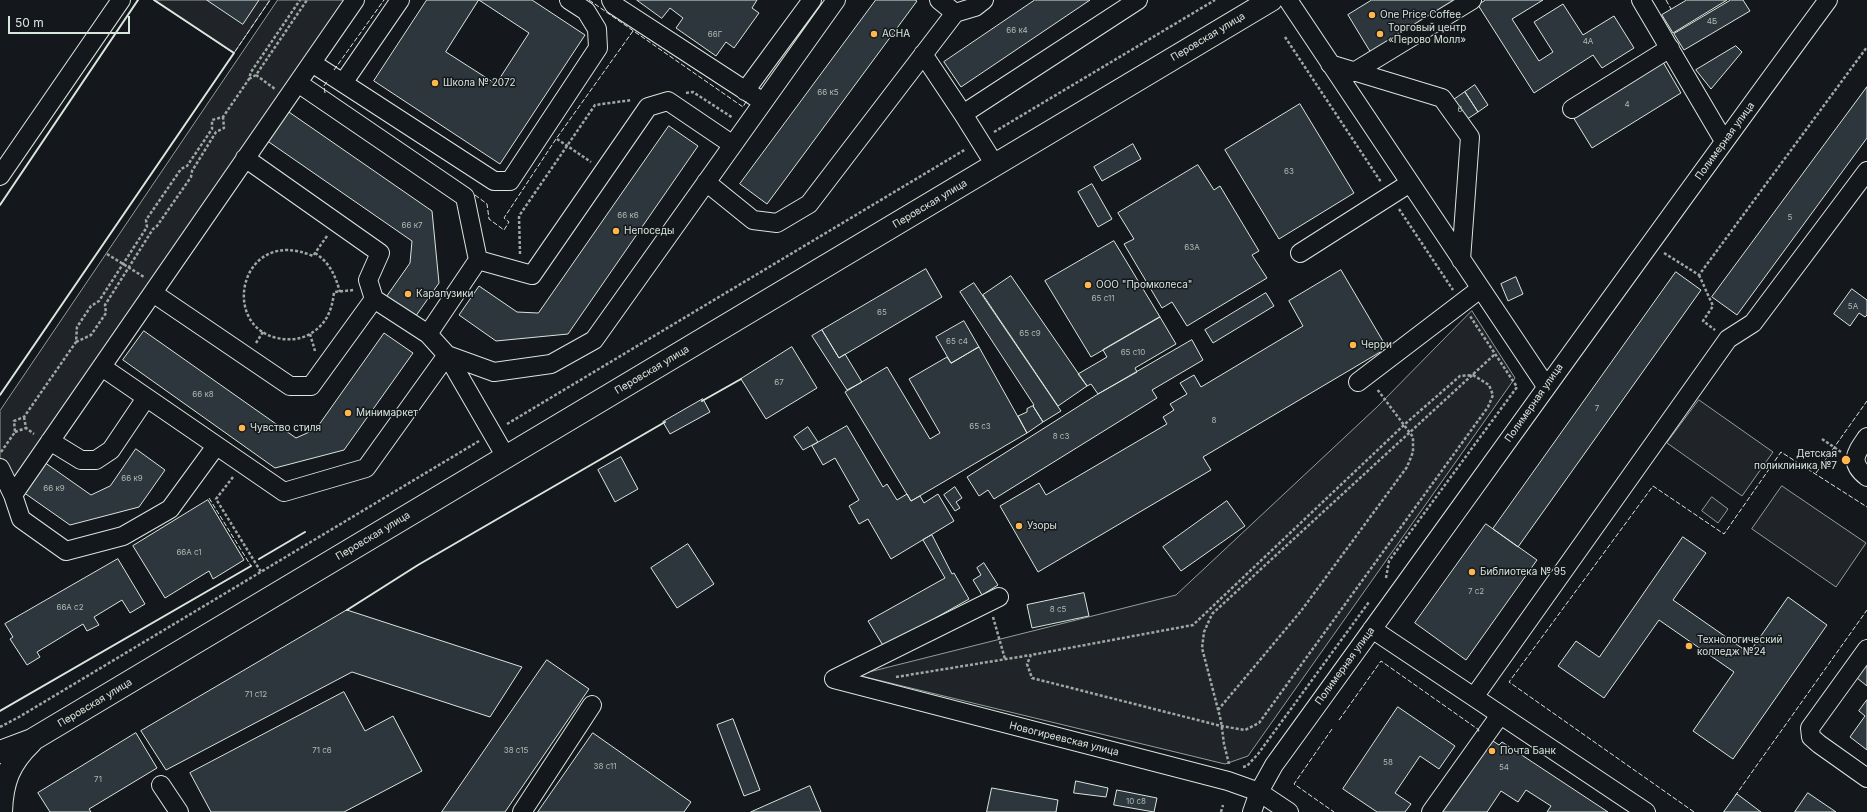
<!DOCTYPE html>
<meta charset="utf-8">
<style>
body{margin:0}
#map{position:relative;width:1867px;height:812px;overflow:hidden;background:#14181c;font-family:Inter,sans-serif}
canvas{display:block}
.scale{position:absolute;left:8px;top:16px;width:122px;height:18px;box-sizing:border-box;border:2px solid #d8e6dc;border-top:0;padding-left:5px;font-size:12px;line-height:14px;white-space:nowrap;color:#d8e6dc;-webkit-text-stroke:3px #14181c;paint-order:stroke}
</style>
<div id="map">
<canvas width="1867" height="812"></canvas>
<div class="scale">50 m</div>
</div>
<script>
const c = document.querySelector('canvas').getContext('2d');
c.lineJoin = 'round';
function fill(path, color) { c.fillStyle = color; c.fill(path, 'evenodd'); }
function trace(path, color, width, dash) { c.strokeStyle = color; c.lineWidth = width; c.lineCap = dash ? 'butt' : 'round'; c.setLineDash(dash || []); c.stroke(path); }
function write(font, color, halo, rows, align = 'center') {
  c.font = font + ' Inter,sans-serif'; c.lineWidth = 3; c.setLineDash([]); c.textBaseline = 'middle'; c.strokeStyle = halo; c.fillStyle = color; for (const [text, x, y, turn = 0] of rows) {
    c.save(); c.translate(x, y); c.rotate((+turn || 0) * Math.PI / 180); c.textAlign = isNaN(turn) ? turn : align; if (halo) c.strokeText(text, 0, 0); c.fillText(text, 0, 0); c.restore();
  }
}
const green = new Path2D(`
 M154,0h116l-36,53z
 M278,0h70l-330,479 -18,-13v-55z
 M1472,311l43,67 -267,378 -23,8 -368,-89 319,-80 201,-188z
 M1699,400l74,52 -31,44 -75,-53z
 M1782,486l84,57 -30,44 -84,-58z
 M1712,497l16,12 -10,14 -16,-12z`);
fill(green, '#202428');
trace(green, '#939e99', 1);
const building = new Path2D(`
 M207,0h52l-16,24z
 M427,0h105l53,35 -85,129 -126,-83zM479,0l50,33 -33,51 -50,-32z
 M637,0h120l-5,8 7,5 -25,35 -8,-6 -10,14 -40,-28 7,-10 -13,-10 -8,10z
 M876,0h39l2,1 -150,203 -27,-20z
 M1035,0h55l-129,87 -17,-25z
 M1372,0h85l-86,53 -23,-38z
 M1486,0h57l-31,19 27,42 14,-9 -19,-30 29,-18 20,31 31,-19 20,32 -32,20 -9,-13 -59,38 -56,-88z
 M1687,0h40l-54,33 -11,-18z
 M1731,0h12l7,11 -66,39 -10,-16z
 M1736,46l6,6 -31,37 -15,-19z
 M1663,62l18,31 -89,55 -19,-31z
 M1475,85l13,20 -10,7 -13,-20z
 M1867,87v51l-130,177 -25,-18z
 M1465,92l13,20 -23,15 -13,-19z
 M1300,104l54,89 -75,46 -54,-89z
 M286,110l146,101 7,72 -26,37 -29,-20 26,-37 2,-22 -146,-101z
 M669,126l29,20 -130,188 -72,7 -37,-26 20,-29 38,26 21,1z
 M1133,144l8,15 -39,22 -8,-14z
 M1198,165l16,25 6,-4 39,65 -7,4 15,23 -80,48 -15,-24 -10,6 -38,-64 10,-5 -16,-26z
 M1092,184l20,35 -14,8 -20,-35z
 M1114,241l46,76 -69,40 -46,-76z
 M926,269l16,28 -103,61 -17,-28z
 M1341,270l46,78 -184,109 8,13 -173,102 -38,-66 39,-23 7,12 121,-71 -4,-7 11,-7 -4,-6 17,-10 -7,-11 14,-8 7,12 102,-61 -14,-25z
 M1676,272l25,18 -183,257 -25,-18z
 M1011,276l76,110 -29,20 -75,-111z
 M1516,277l7,17 -15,7 -7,-17z
 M974,283l87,128 -18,11 -10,-16 1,-1 -74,-113z
 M1852,289l15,11v15l-2,2 -6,-4 -9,13 -16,-12z
 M1266,293l8,13 -61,37 -8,-13z
 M1160,317l16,27 -41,24 2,4 -39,22 -7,-10 -4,2 -9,-12 29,-17 -4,-7z
 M964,321l15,26 -28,16 -15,-26z
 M822,330l17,28 6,-4 17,28 -15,8 -35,-54z
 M144,331l152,107 20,-9 68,-96 29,20 -69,97 -69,18 -152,-108z
 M1192,340l11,20 -51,30 5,8 -163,101 -6,-9 -9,6 -12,-19 131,-83z
 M792,347l25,41 -51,31 -25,-40z
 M979,347l48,86 -116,68 -66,-109 42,-25 43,72 10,-6 -31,-54 38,-22 4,6z
 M703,399l7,13 -40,22 -7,-12z
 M1033,406l10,16 -16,11 -9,-17 9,-4v-3z
 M847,426l36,61 4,-3 10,16 10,-6 4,7 9,-5 4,7 14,-9 16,27 -63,38 -23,-40 -9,5 -10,-18 10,-6 -24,-42 -12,7 -11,-19z
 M808,427l10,15 -15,8 -9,-13z
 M136,449l29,21 -26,37 -69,18 -47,-33 21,-30 47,33 19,-9z
 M621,457l17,32 -23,13 -17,-32z
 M955,487l7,11 -6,4 4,6 -5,3 -11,-16z
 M208,500l36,60 -31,19 -4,-8 -44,27 -32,-52z
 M1227,501l18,25 -64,45 -18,-24z
 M1486,524l51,36 -71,100 -51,-37z
 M932,535l20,39 2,-1 15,26 -85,48 -16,-26 77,-43 -22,-38z
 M1683,537l23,16 -33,47 76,53 39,-56 39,28 -94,134 -40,-28 41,-59 -75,-52 -55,78 -46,-32 18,-25 23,16z
 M688,544l26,40 -37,24 -26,-40z
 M118,559l27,45 -15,9 -8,-13 -28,17 5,8 -12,6 -4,-7 -46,28 3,5 -13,8 -17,-26 3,-2 -8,-13z
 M984,563l14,22 -16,10 -9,-15 8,-5 -4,-7z
 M1084,593l5,23 -57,12 -5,-23z
 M347,610l175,57 -32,50 -138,-45 -186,98 -25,-39z
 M547,660l42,29 -84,123h-63z
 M1867,664v22l-10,-8z
 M344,692l21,39 28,-15 29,55 -78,41h-133l-21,-39z
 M1867,700v50l-17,-13 15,-21 -6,-5z
 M1398,707l57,39 -16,23 -19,-13 -25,37 16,11 -6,8h-28l-34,-23z
 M733,719l27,71 -16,6 -27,-71z
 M136,733l21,35 -68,41 2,3h-41l-12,-19z
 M593,733l98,69 -7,10h-146z
 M1487,737l12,8 3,-3 106,70h-61l4,-6 -25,-16 -8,12 -17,-11 -14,21h-49z
 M1076,781l32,7 -2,9 -32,-4z
 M810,786l11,26h-70z
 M992,788l66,12 -2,12h-69z
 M1117,790l40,8 -3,14 -40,-7z
 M1808,793l28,19h-41z
 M1737,794l24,18h-37z`);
fill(building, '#2c363c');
trace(building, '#d8e6dc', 1);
const minor = new Path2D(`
 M400,0l-57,83 151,98h16l88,-133 -1,-19 -11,-18 -17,-11
 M611,0l3,5 149,97
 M939,0l16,13 20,-6 9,-7
 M1288,0l258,386
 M1641,0l83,141
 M923,54l40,60 175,-114
 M312,63l31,20
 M1330,64l112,34 28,39 -9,123
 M1354,72l118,-72
 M298,83l167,114 13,63 -50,74
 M745,91l67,-91
 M1572,109l98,-61
 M963,114l32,51
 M0,176l121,-176
 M706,182l47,38 24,3 32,-19 146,-191
 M1300,253l110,-70
 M478,260l54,15 116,-168 20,-6 65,44
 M153,293l137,93h21l63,-87 -6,-19 12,-27 -135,-95
 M374,299l54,35 19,21 47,17 57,-8 43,-24 242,-340
 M102,367l182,125 82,-24 81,-113 59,102
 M1358,382l122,-93
 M1867,437c-11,16 -19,25 0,40
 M50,441l31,19h15l15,-10 35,-52
 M216,446l-46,63 -47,27 -57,15 -45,-32 -8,-24 342,-495
 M0,468l13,27
 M1372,629l274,183
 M1867,649l-57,79 1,9 8,7 48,34
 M834,679l394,102 31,11 30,20
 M834,679l165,-82
 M1474,697l254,-358 25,-16 114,-152
 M161,785l18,27
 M522,812l70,-107
 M1252,812l7,-20 15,-27c185,-255 367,-511 554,-765
 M1431,812l69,-97`);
const major = new Path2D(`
 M0,752l32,-12 1239,-740
 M1,812c1,-30 8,-49 30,-70`);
trace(minor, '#d8e6dc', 20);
trace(major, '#d8e6dc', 24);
trace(new Path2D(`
 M1285,37l96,145
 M256,75l19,14
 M249,79l7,-4 51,-75
 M686,93l7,-1 40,26
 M994,132l221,-132
 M557,139l34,23
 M1399,209l54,81
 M327,236l-14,20c-72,-31 -94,69 -36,82 10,2 20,2 29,-2 19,-9 26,-24 28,-44l20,-2
 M315,253c15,10 20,22 25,39
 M1664,253l35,22 168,-228
 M107,254l37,23
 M520,254l-1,-38 76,-111 37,-5
 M1699,275l14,31 -10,15 12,9
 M310,334l5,17
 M76,342l15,-7 15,-22 -1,-8 48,-76 4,-3 34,-49 1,-6 24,-39 8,-4 -1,-11
 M256,343l7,-11
 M1473,375l16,10 4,10 -5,12 -229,316 -14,7 -24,-4 -189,-48 -5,-14 4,-9 162,-30 212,-201 55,-48z
 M24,417l2,11 8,6
 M507,424l459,-275
 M15,432l11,-4
 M1822,439l19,13
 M1,452l14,-20 -1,-11 10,-4 52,-75 1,-15 14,-21 8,-5 48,-74 -1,-7 35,-51 6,-3 25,-37v-9l11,-3 26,-38 2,-7 49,-72
 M233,477l-17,22 45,73
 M1386,578l3,-17 128,-174 -47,-71
 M993,617l12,42
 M896,677l135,-22
 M1218,710l83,-99 106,-144 6,-15v-15l-36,-48
 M0,727l19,-10 460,-276
 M1229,764l-5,-20 -3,-23 -19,-73 2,-16 8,-18 283,-260
 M1243,767l4,-1 11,-12 111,-152
 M1221,812l2,-7`), '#9da8a2', 2.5, [3, 2]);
trace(minor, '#14181c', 18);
trace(major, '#14181c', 22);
trace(new Path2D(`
 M154,0l80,53 36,-53
 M589,0l154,107 4,-7
 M1666,0l5,9
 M334,70l50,-70
 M325,93l-1,-7 4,-6
 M475,195l12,9 2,15 15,11 5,-8 -5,-4 52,-79 77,-108
 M1816,473l51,-72
 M209,498l42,68
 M1339,720l42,-59 98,69 -1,2
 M1332,729l-38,55 40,28
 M1735,796l132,-186
 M1694,812l-185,-130 144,-196 71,48 57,-82 86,55`), '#d8e6dc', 1, [5, 2]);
trace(new Path2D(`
 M0,205l138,-205
 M0,395l234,-342 -80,-53
 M702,401l39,-22
 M259,559l46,-27
 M347,610l71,-45 247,-143
 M0,711l251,-145`), '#d8e6dc', 2);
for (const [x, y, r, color] of [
 [1372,15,4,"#ffb74d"],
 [874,34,4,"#ffb74d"],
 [1380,34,4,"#ffb74d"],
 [435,83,4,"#ffb74d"],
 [616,231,4,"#ffb74d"],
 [1088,285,4,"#ffb74d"],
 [408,294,4,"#ffb74d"],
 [1353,345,4,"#ffb74d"],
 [348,413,4,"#ffb74d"],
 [242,428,4,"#ffb74d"],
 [1846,460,5,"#ffb74d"],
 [1019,526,4,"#ffb74d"],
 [1472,572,4,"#ffb74d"],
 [1689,646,4,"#ffb74d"],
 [1492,751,4,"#ffb74d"]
]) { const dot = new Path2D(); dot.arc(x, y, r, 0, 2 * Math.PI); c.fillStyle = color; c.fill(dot); trace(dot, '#14181c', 1.5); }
write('8px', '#adbab4', null, [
 ["4Б",1712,22],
 ["66 к4",1017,31],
 ["66Г",715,35],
 ["4А",1588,42],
 ["66 к5",828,93],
 ["4",1627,105],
 ["6",1460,110],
 ["63",1289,172],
 ["66 к6",628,216],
 ["5",1790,218],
 ["66 к7",412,226],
 ["63А",1192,248],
 ["65 с11",1103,299],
 ["5А",1853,307],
 ["65",882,313],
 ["65 с9",1030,334],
 ["65 с4",957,342],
 ["65 с10",1133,353],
 ["67",779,383],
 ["66 к8",203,395],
 ["7",1597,409],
 ["8",1214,421],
 ["65 с3",980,427],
 ["8 с3",1061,437],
 ["66 к9",132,479],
 ["66 к9",54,489],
 ["66А с1",189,553],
 ["7 с2",1476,592],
 ["66А с2",70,608],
 ["8 с5",1058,610],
 ["71 с12",256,695],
 ["71 с6",322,751],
 ["38 с15",516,751],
 ["58",1388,763],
 ["38 с11",605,767],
 ["54",1504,768],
 ["71",98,780],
 ["10 с8",1136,802]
]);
write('10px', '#d8e6dc', '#14181c', [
 ["One Price Coffee",1380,15],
 ["Торговый центр",1388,28],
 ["«Перово Молл»",1388,40],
 ["АСНА",882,34],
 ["Школа № 2072",443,83],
 ["Непоседы",624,231],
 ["ООО \"Промколеса\"",1096,285],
 ["Карапузики",416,294],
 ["Черри",1361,345],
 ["Минимаркет",356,413],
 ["Чувство стиля",250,428],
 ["Детская",1837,454,"right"],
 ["поликлиника №7",1837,466,"right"],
 ["Узоры",1027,526],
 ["Библиотека № 95",1480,572],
 ["Технологический",1697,640],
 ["колледж №24",1697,652],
 ["Почта Банк",1500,751]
], 'left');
write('10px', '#d8e6dc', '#14181c', [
 ["Перовская улица",1208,37,-31],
 ["Полимерная улица",1725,141,-54],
 ["Перовская улица",930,204,-31],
 ["Перовская улица",652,370,-31],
 ["Полимерная улица",1534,403,-55],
 ["Перовская улица",373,536,-31],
 ["Полимерная улица",1345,666,-54],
 ["Перовская улица",95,703,-31],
 ["Новогиреевская улица",1064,739,14]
]);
</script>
